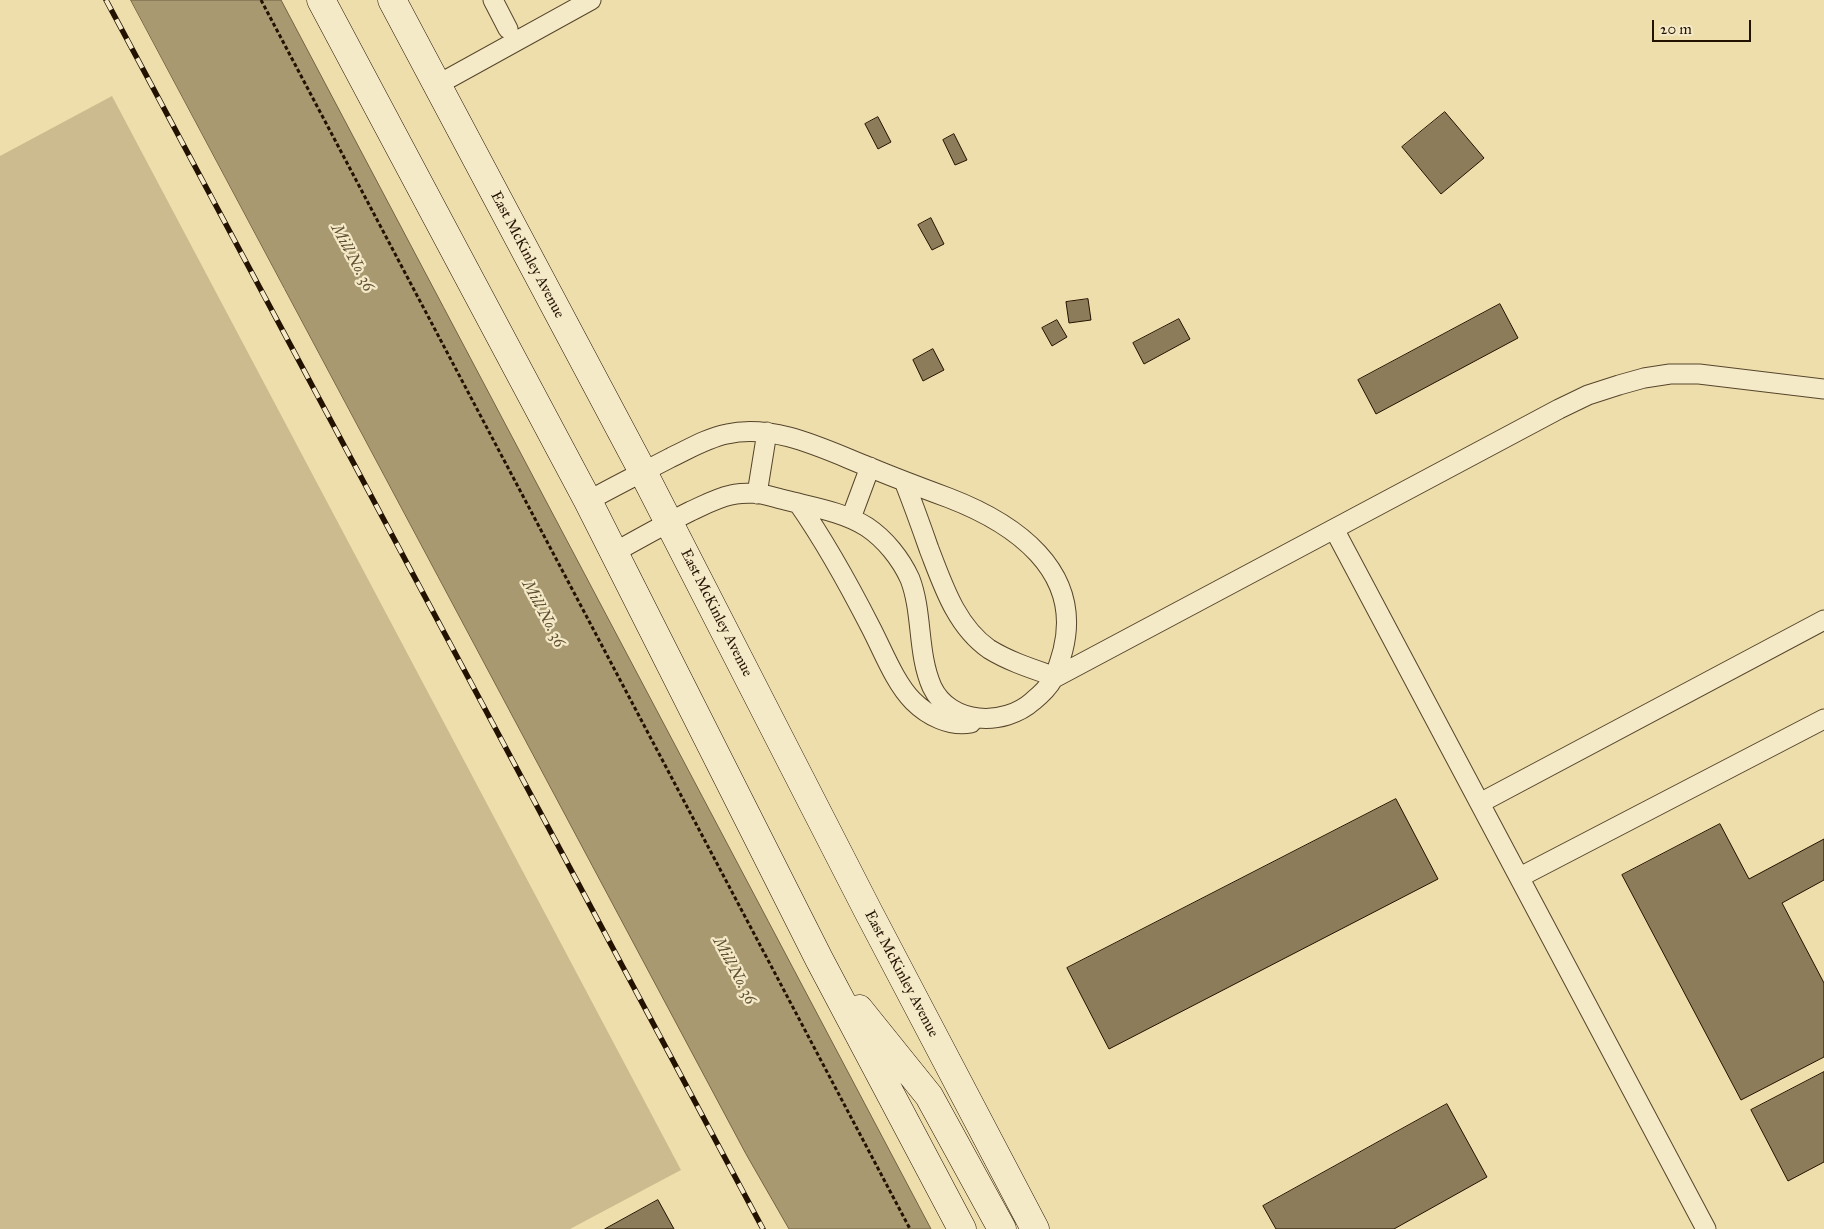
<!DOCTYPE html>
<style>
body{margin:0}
#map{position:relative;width:1824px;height:1229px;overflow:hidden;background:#eedeab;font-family:"IM FELL Great Primer",serif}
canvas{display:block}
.scale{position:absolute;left:1652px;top:20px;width:99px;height:22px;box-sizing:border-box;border:2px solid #241200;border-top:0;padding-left:6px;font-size:15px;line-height:18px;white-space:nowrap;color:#241200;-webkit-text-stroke:4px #f4eac8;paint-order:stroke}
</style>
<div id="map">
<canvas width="1824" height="1229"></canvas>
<div class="scale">20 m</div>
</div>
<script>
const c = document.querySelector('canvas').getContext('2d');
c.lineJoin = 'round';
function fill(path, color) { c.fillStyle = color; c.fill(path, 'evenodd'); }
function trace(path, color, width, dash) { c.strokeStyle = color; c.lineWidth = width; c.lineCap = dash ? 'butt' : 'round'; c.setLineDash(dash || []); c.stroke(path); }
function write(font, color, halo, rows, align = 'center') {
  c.font = font + ' "IM FELL Great Primer",serif'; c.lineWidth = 4.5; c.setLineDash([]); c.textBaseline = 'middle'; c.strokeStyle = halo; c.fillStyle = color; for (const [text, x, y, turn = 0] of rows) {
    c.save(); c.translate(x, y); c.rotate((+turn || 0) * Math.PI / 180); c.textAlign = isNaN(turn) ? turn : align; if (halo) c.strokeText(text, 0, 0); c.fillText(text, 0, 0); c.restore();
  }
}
fill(new Path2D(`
 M112,96l569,1074 -111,59h-570v-1073z`), '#ccbb8e');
const water = new Path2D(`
 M131,0h150l650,1229h-142l-43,-75z`);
fill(water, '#a99971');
trace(water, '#746344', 1);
const building = new Path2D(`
 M1445,112l39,46 -43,36 -39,-47z
 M878,117l13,25 -13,7 -13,-25z
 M954,134l13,26 -12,5 -12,-25z
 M931,218l13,26 -12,6 -14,-25z
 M1088,299l3,21 -22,3 -3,-21z
 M1500,304l18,34 -142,76 -18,-34z
 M1179,319l11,20 -46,25 -11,-21z
 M1057,320l10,17 -15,9 -10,-18z
 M933,349l11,21 -21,11 -10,-21z
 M1396,799l42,80 -329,170 -42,-81z
 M1720,824l29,55 75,-40v41l-42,23 42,80v74l-83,43 -119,-225z
 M1824,1072v90l-36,19 -37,-71z
 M1447,1104l40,73 -93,52h-118l-13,-23z
 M658,1200l16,29h-69z`);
fill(building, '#8d7c59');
trace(building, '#241200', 1);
const lane = new Path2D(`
 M493,0l15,29
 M437,85l154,-85
 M904,481c9,23 17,45 25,68 14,36 27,77 60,100 21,13 44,20 67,28l503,-268 29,-14 31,-10 25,-7 26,-4h29l125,15
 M757,494l10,-62
 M588,501c27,-15 55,-29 82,-43 19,-9 37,-20 57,-24 47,-11 99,16 142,33 26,11 53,21 80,31 65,25 134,72 114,152 -7,25 -9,34 -30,51 -29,26 -83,24 -101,-14 -15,-34 -9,-74 -22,-108 -9,-20 -25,-40 -43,-52 -23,-15 -55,-20 -82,-27 -9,-2 -20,-6 -30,-7 -8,0 -16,0 -24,2 -14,3 -27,10 -40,16 -26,13 -51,27 -76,41
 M798,503c28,40 51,82 73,125 12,23 24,55 42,73 15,15 37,26 58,22
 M851,518l19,-51
 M1334,529l372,700
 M1480,803l344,-183
 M1520,877l304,-158`);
const secondary = new Path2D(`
 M321,0l267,501 231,458 143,270
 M392,0l251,472 225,439 167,318
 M859,1009l70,87 73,133`);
trace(lane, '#56452b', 21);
trace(secondary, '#241200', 29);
trace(new Path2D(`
 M261,0l649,1229`), '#241200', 3, [4, 2.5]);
trace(lane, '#f4eac8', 19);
trace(secondary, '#f4eac8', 28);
const rail = new Path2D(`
 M106,0l657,1229`);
trace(rail, '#241200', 5.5);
trace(rail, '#f4eac8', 4, [11]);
write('15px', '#241200', '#f4eac8', [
 ["East McKinley Avenue",527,255,62],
 ["East McKinley Avenue",716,613,63],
 ["East McKinley Avenue",901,974,62]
]);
write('italic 16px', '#604f33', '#f4eac8', [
 ["Mill No. 36",352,258,62],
 ["Mill No. 36",543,614,62],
 ["Mill No. 36",734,971,62]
]);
</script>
